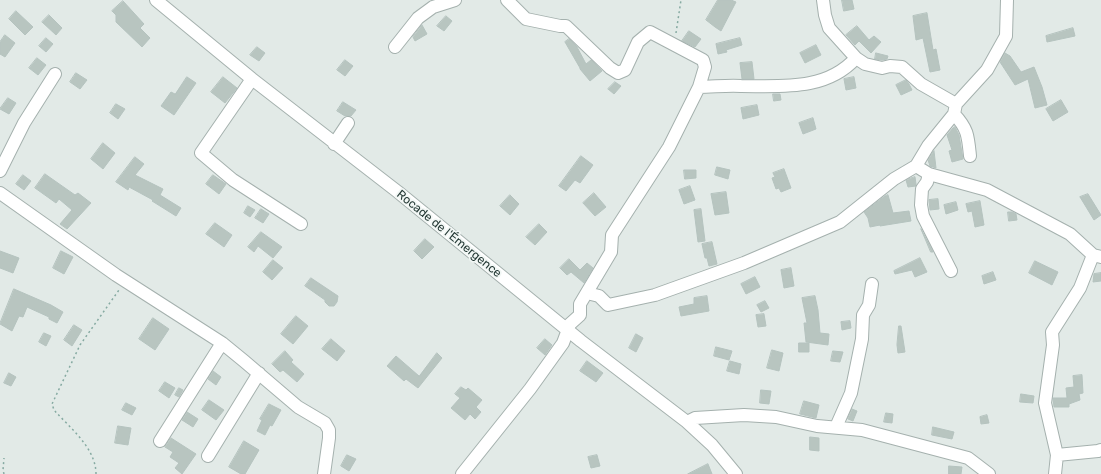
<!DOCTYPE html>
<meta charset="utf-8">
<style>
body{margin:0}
canvas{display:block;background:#e2eae7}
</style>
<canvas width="1101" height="474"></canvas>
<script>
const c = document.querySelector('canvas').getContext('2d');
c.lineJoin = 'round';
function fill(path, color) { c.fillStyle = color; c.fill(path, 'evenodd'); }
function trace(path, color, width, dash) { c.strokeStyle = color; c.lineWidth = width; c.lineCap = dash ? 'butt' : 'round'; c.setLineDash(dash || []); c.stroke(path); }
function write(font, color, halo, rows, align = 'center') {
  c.font = font + ' Rubik,sans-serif'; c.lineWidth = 3.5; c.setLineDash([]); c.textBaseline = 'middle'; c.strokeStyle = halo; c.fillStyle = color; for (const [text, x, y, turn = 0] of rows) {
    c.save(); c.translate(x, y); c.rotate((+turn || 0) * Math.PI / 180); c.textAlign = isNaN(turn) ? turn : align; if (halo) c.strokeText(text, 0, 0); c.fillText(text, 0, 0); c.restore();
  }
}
const building = new Path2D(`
 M718,0h13l5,2 -15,29 -6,-4 -9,-7z
 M842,0h10l2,9 -10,2z
 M123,1l21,23 -4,4 10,10 -8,9 -26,-25v-7l-4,-4z
 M16,11l17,16 -8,8 -16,-16z
 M927,13l6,37 3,-1 4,21 -10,2 -7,-34 -7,2 -3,-24z
 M49,15l13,13 -6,7 -14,-13z
 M446,16l6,5 -8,10 -7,-5z
 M422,25l5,9 -12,7 -2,-4z
 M857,26l12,14 5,-4 7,6 -10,11 -12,-12 -4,4 -9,-10z
 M1073,28l2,8 -28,6 -1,-6z
 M689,31l12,8 -6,8 -13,-6z
 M5,35l10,8 -10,14 -5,-3v-12z
 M46,38l7,6 -7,8 -7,-6z
 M740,38l2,7 -16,5 1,2 -9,2 -2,-10z
 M569,39l8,8 9,17 5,-4 11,11 -12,10 -10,-12v-1l-15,-26z
 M816,45l5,10 -16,8 -5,-10z
 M257,47l8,6 -6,8 -9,-6z
 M876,53l12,3 -1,3 -5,1 -7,-1z
 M1005,53l5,3 11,16 13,-5 8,20 5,18 -12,3 -7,-29 -13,6 -15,-23z
 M37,58l9,7 -8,10 -9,-7z
 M345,60l8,6 -8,10 -8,-6z
 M752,62l2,17h-12l-2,-16z
 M76,73l11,7 -7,9 -10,-7z
 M187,77l9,6 -22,32 -13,-9 10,-14 4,2z
 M223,77l14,11 -12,15 -14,-11z
 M854,77l2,11 -10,2 -2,-11z
 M906,80l3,4 3,6 -11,5 -5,-10z
 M615,82l6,4 -7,8 -6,-5z
 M773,94h7l1,6 -7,1z
 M8,98l8,5 -7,11 -9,-5z
 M1061,100l7,12 -15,9 -7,-12z
 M343,102l13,8 -5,6h-6l-8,-5z
 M116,104l9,5 -7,10 -8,-6z
 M757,105l2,10 -16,4 -2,-11z
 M813,118l3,11 -13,5 -4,-11z
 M955,127l4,8 4,24 -11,3 -3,-11 3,-1 -5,-15 6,-7z
 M103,143l12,10 -12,16 -12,-10z
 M934,151l2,17 -6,-2 -2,-6z
 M581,156l12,9 -13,18 -5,-3 -9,11 -7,-5z
 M135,157l9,7 -9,11 28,14 -3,6 21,13 -5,8 -24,-15 1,-1 -24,-13 -1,3 -12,-8z
 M717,167l13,3 -2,9 -13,-4z
 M784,169l7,19 -10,4 -2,-4 -3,1 -4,-11 3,-1 -2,-4z
 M684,170h12v8l-11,1z
 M45,174l30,21 3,-2 13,10 -24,26 -7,-5 12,-14 -13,-11 -3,4 -21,-15z
 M23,175l8,6 -7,9 -8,-6z
 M213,175l13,9 -7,10 -13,-10z
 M915,177l1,7v2l-8,1 -2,-7z
 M690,186l5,14 -11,4 -5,-14z
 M726,192l3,21 -14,2 -4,-21z
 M594,193l12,14 -11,9 -12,-13z
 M1088,194l13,21 -7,5 -14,-23z
 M510,195l9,9 -9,11 -10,-9z
 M888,195l5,18 16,-2 2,10 -31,5v-1l-10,2 -2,-9 -4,-6 21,-16z
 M938,199l1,10 -9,1 -1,-10z
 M980,201l4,24 -9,2 -3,-16 -4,1 -2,-8z
 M956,202l2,8 -12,4 -2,-9z
 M248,206l7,4 -5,7 -6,-4z
 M261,209l8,5 -6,9 -8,-5z
 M701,209l4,32 -7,1 -4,-32z
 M1008,212h4l4,2 1,6 -8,1z
 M215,223l17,12 -8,12 -18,-13z
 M539,224l8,8 -12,13 -9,-8z
 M921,229l12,23h-2z
 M261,232l21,15 -9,11 -15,-12 -4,6 -6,-5z
 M425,239l9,8 -12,12 -8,-8z
 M712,242l5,22 -8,2 -2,-8h-2l-3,-14z
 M0,251l19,7 -6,15 -13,-5z
 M61,251l12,6 -9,17 -11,-6z
 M920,258l7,14 -12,5 -3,-7 -17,4 -1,-3z
 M569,259l11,11 7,-7 6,5 -9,15 -13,-11 -4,3 -7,-7z
 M273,260l10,8 -11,12 -9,-8z
 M1035,261l23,11 -6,13 -23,-12z
 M791,268l3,18 -10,2 -3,-18z
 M993,272l3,8 -12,4 -2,-8z
 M1101,273v8l-8,1 1,-8z
 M755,277l5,10 -14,7 -5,-10z
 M311,278l27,18 -1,6 -3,4h-5l-4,-4v-2l-20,-14z
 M14,289l37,16 12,7 -6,11 -8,-4v-2l-22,-10 -4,10 -4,-1 -7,15 -12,-7z
 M707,296l2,15 -28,5 -2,-9 15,-3v-6z
 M815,296l3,14 2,23 9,1 -1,11 -22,-3 -2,-19h3l-5,-25z
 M765,301l4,7 -8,4 -4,-7z
 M764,314l2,12 -8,1 -2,-12z
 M296,316l12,10 -15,18 -12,-10z
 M153,318l16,11 -14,21 -16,-11z
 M850,321l1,7 -9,2 -1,-8z
 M74,325l8,5 -10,16 -8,-6z
 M899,326h2l4,26 -7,1 -1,-8z
 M44,333l7,3 -5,10 -7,-4z
 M636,334l7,4 -7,14 -7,-4z
 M331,339l14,12 -8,10 -15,-12z
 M545,339l7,6 -7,10 -8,-7z
 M799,343h10v9h-10z
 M716,347l16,4 -3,9 -15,-4z
 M772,350l11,3 -4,18 -12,-3z
 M285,351l8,9 -2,2 13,12 -7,8 -14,-12 -3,2 -8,-8z
 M833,351l10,1 -3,10 -9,-1z
 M437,353l5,5 -24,30 -12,-9 -2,2 -17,-15 9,-10 23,20z
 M587,361l16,12 -7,9 -16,-11z
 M730,361l11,3 -2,10 -12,-3z
 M213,371l8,6 -5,8 -8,-6z
 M9,373l7,4 -5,9 -7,-3z
 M1082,375l1,18 -4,1 1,6 -11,4v3h-15l-1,-9h14l-1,-10 8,-1 -1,-11z
 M165,382l10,6 -6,10 -10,-7z
 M461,387l5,3 2,-2 14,12 -6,7 5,5 -6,7 -5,-5 -5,6 -14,-12 9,-10 -5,-4z
 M179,388l4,2 -4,7 -4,-2z
 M761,390l10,1 -2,13 -9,-1z
 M1021,394l13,2 -1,7 -13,-1z
 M209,400l15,10 -8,10 -14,-10z
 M804,401l15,4 -3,13 -16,-4z
 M126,403l10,5 -4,7 -10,-5z
 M269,404l12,6 -9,16 -2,-1 -5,10 -8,-4 5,-11 -2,-1z
 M852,409l5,2 -4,10 -5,-2z
 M187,412l11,7 -5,8 -11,-7z
 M886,413l7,1 -1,9 -8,-1z
 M987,415l2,8 -8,1 -1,-7z
 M118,426l13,2 -3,17 -13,-2z
 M933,427l21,5 -2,7 -20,-4z
 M810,437l9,1v13l-9,-1z
 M171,438l25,16 -14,20 -7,-6 4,-5 -9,-6 3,-5 -8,-5z
 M244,441l15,9 -14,24h-4l-12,-7z
 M347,455l9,4 -7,12 -8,-5z
 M597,455l3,11 -9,2 -3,-11z
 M708,464l4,10h-24z
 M949,466l13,1 -1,7h-12z`);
fill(building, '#b8c5c0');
trace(building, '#b5c3bf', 1);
const minor = new Path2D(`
 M156,0l96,79 146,113 183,149 106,81 25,23 24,29
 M823,0l2,15 4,13 27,30 9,6 17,4 8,-2 12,1 19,17 35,20
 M395,47l23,-29 15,-11 22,-7
 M252,79l-51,74 32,27 68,44
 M699,87c14,0 28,-2 42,-1 41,0 85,5 115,-28
 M954,114c14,15 14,22 16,42
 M334,144l14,-21
 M916,166l12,-20 26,-32 2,-10 31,-34 19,-34 1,-36
 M0,171l24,-48 31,-49
 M929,174l-2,8 -5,7 -1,16 2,11 28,55
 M0,193l116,82 106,68 22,18 54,46 27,16 4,7v8l-5,36
 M587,293l12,3 9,9 47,-10 89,-32 96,-41 54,-43 22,-13 13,8 58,16 83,44 23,21 8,2
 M687,422l8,-4 49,-3 32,2 41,9 45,4 106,28 21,16
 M836,427l15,-34 11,-54 1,-24 6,-10 3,-21
 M160,441l62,-98
 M1057,455l41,-4 3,-1
 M208,456l51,-83
 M462,474l68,-85 33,-46 7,-19 10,-9v-11l31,-52 1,-17 57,-88 30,-60 6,-20 -2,-7 -53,-28 -12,10 -13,28 -7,3 -8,-5 -44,-42h-6l-34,-7 -19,-19
 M1055,474l2,-19 -12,-52 8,-58 -1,-13 28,-44 13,-33`);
trace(minor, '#a5b1ae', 14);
trace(new Path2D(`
 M676,33l5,-33
 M4,474l-1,-4 1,-12
 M96,474c0,-26 -26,-46 -42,-64l-2,-6 28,-59 39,-55`), '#86aaa2', 1.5, [2, 3]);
trace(minor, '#fff', 12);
write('12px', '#243935', '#f2f7f5', [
 ["Rocade de l'Émergence",449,234,39]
]);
</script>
